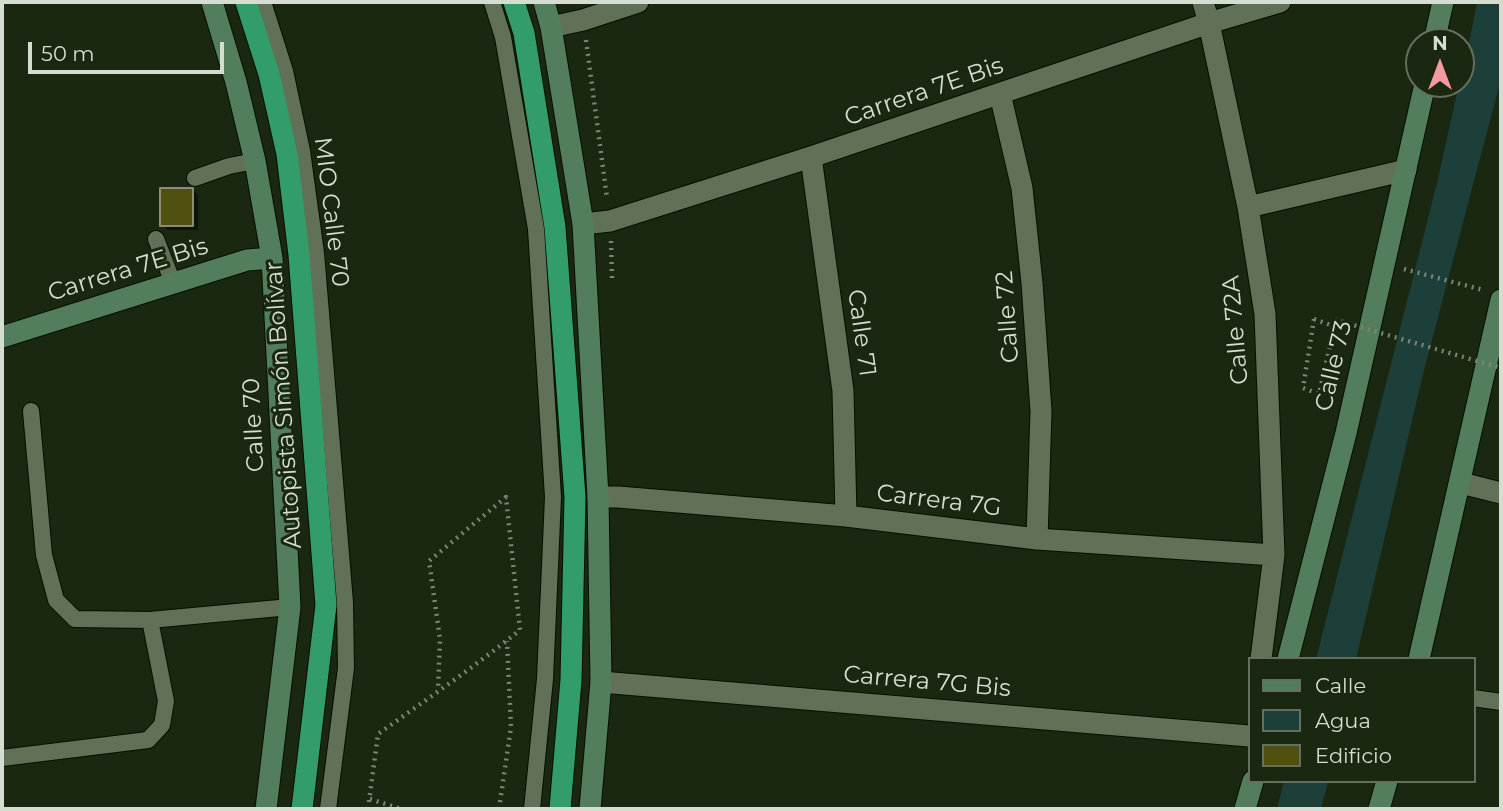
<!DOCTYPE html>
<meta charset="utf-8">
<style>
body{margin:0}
#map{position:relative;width:1503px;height:811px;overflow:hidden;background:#1a2711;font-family:Montserrat,sans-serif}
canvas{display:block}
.frame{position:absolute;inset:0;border:4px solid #d4ddcf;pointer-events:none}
.legend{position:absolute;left:1248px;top:657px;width:228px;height:126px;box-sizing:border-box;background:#1a2711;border:2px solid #64705d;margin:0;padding:9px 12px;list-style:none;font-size:21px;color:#d4ddcf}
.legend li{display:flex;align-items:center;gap:14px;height:35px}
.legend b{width:35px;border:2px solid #64705d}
.north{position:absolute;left:1405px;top:28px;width:70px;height:70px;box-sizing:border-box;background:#1a2711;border:2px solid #64705d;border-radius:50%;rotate:0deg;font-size:19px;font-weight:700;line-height:28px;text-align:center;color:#d4ddcf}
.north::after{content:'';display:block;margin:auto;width:24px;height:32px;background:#f49aa2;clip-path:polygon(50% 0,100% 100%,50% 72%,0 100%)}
.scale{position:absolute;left:28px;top:42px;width:196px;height:32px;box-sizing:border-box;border:4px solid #d4ddcf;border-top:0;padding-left:9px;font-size:21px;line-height:24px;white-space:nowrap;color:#d4ddcf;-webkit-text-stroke:5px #1a2711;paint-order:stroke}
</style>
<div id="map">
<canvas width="1503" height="811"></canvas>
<div class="frame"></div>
<ul class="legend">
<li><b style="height:9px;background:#537e5d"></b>Calle</li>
<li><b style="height:19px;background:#1c3f39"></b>Agua</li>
<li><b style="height:19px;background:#505110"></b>Edificio</li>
</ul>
<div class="north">N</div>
<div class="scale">50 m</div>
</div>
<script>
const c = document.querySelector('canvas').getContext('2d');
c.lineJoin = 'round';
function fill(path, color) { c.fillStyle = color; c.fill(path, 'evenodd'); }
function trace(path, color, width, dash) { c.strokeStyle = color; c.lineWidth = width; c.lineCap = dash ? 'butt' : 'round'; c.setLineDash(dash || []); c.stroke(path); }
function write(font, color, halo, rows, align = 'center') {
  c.font = font + ' Montserrat,sans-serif'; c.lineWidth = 6; c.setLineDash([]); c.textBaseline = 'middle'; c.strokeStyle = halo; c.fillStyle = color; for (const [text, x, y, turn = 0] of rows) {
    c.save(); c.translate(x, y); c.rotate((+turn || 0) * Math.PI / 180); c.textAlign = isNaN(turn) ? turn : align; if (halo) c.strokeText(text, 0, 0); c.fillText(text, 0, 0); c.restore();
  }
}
fill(new Path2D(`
 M1477,2h24v77l-78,295 -67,285h-40l121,-476 22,-99h2z
 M1284,781h44l-7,28h-44z`), '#1c3f39');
fill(new Path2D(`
 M193,189l5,6v35h-30l-6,-5z`), '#0007');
const building = new Path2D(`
 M160,188h33v38h-33z`);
fill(building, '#505110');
trace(building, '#8c8e70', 2);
const lane = new Path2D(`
 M263,2l22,69 17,80 14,102 29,350 1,65 -18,141
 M492,2l11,35 33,192 17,268 -8,182 -13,130
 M195,178l34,-12 26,-5
 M156,239l17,44
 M31,411l13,144 12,45 19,19 75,1 140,-13
 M1473,698l28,4
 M2,758l146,-18 14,-15 4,-24 -16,-81`);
const street = new Path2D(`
 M1203,2l6,21 39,184 17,107 9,241 -13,104
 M551,27l32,-7 55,-18
 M1000,94l22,94 10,95 9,128 -4,128
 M811,157l32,234 3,125
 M1248,207l158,-37
 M583,224l27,-3 201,-64 398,-134 71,-21
 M1461,483l40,10
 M598,497h20l228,19 191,23 237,16
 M601,682l648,54`);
const secondary = new Path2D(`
 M212,2l24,80 19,79 17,97 18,349 -24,202
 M544,2l7,25 32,197 15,273 3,185 -11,127
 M1434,42l9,-40
 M2,337l245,-77 25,-2
 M1288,659l58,-226 79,-349
 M1419,659l82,-359
 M1245,809l8,-28
 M1379,809l8,-28`);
const highway = new Path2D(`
 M246,2l23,72 18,80 12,101 27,350 -24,204
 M514,2l10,31 31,194 20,270 -4,183 -11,129`);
trace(lane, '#051000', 18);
trace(street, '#051000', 23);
trace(secondary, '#051000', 23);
trace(highway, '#051000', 23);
trace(new Path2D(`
 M586,40l21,158
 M611,241l1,37
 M1404,269l79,21
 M1314,319l33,12
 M370,799l31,10
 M368,809l10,-75c48,-34 96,-67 142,-104l-14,-133 -77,64 11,78 -2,51
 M499,809l12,-82 -4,-86`), '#7b8574', 4.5, [2, 5]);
trace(lane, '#617158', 16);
trace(street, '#617158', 21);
trace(secondary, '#537e5d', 21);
trace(highway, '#329d6a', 21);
trace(new Path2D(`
 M1314,319l-11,69 16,6 17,-74 165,48`), '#7b8574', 4.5, [2, 5]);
write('24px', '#d4ddcf', '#1a2711', [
 ["Carrera 7E Bis",924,92,-19],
 ["MIO Calle 70",331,212,83],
 ["Carrera 7E Bis",128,270,-17],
 ["Calle 72",1008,317,-94],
 ["Calle 72A",1236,330,-95],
 ["Calle 71",861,333,82],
 ["Calle 73",1334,366,-77],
 ["Autopista Simón Bolívar",284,405,-94],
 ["Calle 70",254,425,-93],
 ["Carrera 7G",939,501,7],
 ["Carrera 7G Bis",927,682,5]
]);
</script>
